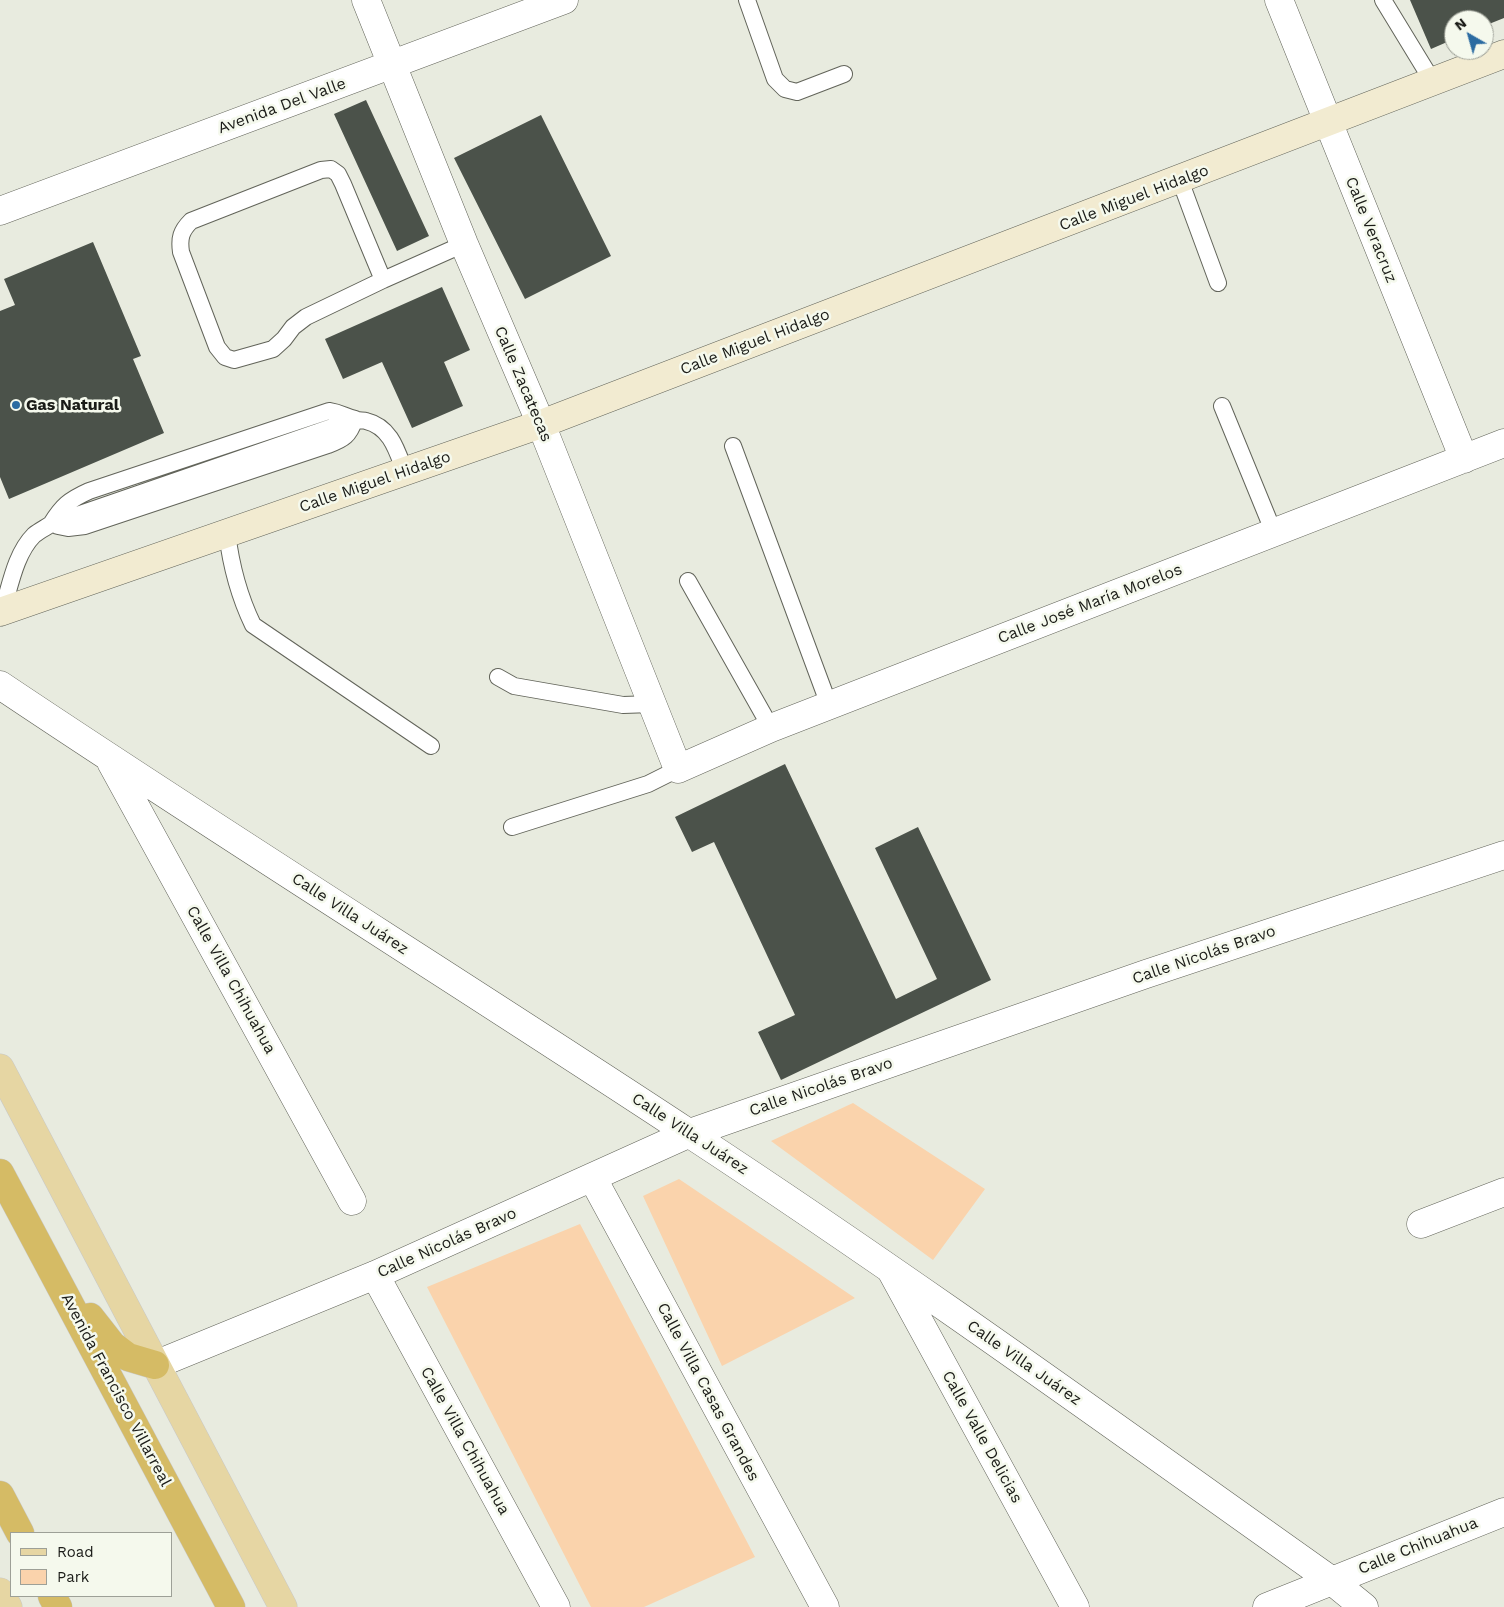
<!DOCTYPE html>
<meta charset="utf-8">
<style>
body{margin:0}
#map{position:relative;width:1504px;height:1607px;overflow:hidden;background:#e8ebdf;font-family:"Work Sans",sans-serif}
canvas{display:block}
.legend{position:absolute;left:10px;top:1532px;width:162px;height:65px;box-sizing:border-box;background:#f5f9ed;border:1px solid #9da097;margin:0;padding:6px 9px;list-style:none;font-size:15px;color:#1a1b17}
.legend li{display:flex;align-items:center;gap:10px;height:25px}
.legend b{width:25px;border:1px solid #9da097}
.north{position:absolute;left:1444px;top:10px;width:50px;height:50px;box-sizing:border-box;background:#f5f9ed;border:1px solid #9da097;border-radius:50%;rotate:322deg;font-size:14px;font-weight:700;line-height:20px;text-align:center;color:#1a1b17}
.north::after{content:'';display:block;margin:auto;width:18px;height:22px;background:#2b6ba1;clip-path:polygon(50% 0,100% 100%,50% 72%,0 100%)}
</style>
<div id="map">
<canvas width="1504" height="1607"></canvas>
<ul class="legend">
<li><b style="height:6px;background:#e6d6a3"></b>Road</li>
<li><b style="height:14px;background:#fad3ac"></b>Park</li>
</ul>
<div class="north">N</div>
</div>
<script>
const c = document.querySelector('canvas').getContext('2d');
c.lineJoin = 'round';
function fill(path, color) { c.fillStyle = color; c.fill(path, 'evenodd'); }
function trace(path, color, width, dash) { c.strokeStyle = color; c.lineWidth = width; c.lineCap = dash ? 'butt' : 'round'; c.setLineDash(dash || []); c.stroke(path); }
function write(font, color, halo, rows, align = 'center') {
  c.font = font + ' "Work Sans",sans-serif'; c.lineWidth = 5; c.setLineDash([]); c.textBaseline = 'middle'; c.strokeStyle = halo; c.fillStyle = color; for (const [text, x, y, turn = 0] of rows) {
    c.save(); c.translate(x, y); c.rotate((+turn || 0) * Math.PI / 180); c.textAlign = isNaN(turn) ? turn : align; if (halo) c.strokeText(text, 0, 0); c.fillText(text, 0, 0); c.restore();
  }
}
fill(new Path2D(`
 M853,1103l132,86 -52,71 -162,-119z
 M679,1179l176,119 -133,68 -79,-170z
 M580,1224l175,333 -111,50h-53l-164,-320z`), '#fad3ac');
fill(new Path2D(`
 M1410,0h94v18l-20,8v-6h-30v19l-23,10z
 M366,100l63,136 -32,15 -63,-137z
 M541,115l70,141 -86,43 -71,-141z
 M93,242l48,114 -8,3 31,74 -155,66 -9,-22v-166l15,-6 -11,-26z
 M442,287l28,63 -26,12 19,44 -51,22 -30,-66 -39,17 -18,-40z
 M785,764l111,235 41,-20 -62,-131 43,-21 73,153 -210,100 -23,-48 37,-17 -81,-173 -22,10 -17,-35z`), '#4b524a');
const lane = new Path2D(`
 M747,0l28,79 10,10 12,3 47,-18
 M1383,0l50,82
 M1180,180l38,103
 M383,280l-40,-96 -5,-10 -7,-5 -10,1 -130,51c-10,10 -12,17 -10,31l36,95 8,10 9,3 39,-11 11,-10 9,-12 13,-10 77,-37 81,-36
 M1222,406l52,127
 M733,446l96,259
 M51,524c11,-18 18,-24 38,-33l240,-80c12,2 15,5 26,8 3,2 8,1 11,2 25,6 31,30 39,51
 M58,526l10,2 17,-2 243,-81c16,-6 21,-9 27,-26
 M227,533c4,33 12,63 26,92l178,121
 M688,581l83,147
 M2,612c8,-25 13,-58 32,-77 5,-4 11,-7 17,-11l304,-105
 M498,677l16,9 109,19 29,-1
 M512,827l136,-43 30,-15`);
const street = new Path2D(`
 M366,0l98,244 77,180 137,345 93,-41 733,-285
 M1279,0l185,459
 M0,211l564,-211
 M0,685c228,153 461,298 690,449 218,143 429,296 642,447l32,26
 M111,762l241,439
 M592,1177l233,430
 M1421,1224l83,-32
 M892,1272l183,335
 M375,1275l181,332
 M155,1365l220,-90 315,-142 456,-159 358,-119
 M1267,1607l237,-95`);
const secondary = new Path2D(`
 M0,612l541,-188 963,-370`);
const primary = new Path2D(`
 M0,1068l283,539
 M0,1592l8,15`);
const highway = new Path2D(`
 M0,1173l231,434
 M90,1317l22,28 16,12 27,8
 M0,1495l20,38
 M52,1596l6,11`);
trace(lane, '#62645a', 18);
trace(street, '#62645a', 29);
trace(secondary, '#62645a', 29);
trace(primary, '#c8c8c7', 29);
trace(highway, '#c8c8c7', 29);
trace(lane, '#fff', 16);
trace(street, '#fff', 28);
trace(secondary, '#f2ebd1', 28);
trace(primary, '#e6d6a3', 28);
trace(highway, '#d5bb65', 28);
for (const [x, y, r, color] of [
 [16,405,5,"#2b6ba1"]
]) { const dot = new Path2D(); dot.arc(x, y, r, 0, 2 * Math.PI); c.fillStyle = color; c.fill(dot); trace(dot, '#f5f9ed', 2); }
write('16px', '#1a1b17', '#f5f9ed', [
 ["Avenida Del Valle",282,106,-20],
 ["Calle Miguel Hidalgo",1134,198,-21],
 ["Calle Veracruz",1371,230,68],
 ["Calle Miguel Hidalgo",755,342,-21],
 ["Calle Zacatecas",523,384,67],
 ["Calle Miguel Hidalgo",375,482,-19],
 ["Calle José María Morelos",1090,604,-21],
 ["Calle Villa Juárez",350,914,33],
 ["Calle Nicolás Bravo",1204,955,-19],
 ["Calle Villa Chihuahua",231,980,61],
 ["Calle Nicolás Bravo",821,1087,-19],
 ["Calle Villa Juárez",690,1134,33],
 ["Calle Nicolás Bravo",447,1243,-24],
 ["Calle Villa Juárez",1024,1363,35],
 ["Avenida Francisco Villarreal",116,1390,62],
 ["Calle Villa Casas Grandes",708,1392,62],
 ["Calle Valle Delicias",982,1437,61],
 ["Calle Villa Chihuahua",465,1441,61],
 ["Calle Chihuahua",1418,1546,-22]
]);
write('bold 16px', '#1a1b17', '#f5f9ed', [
 ["Gas Natural",26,405]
], 'left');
</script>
